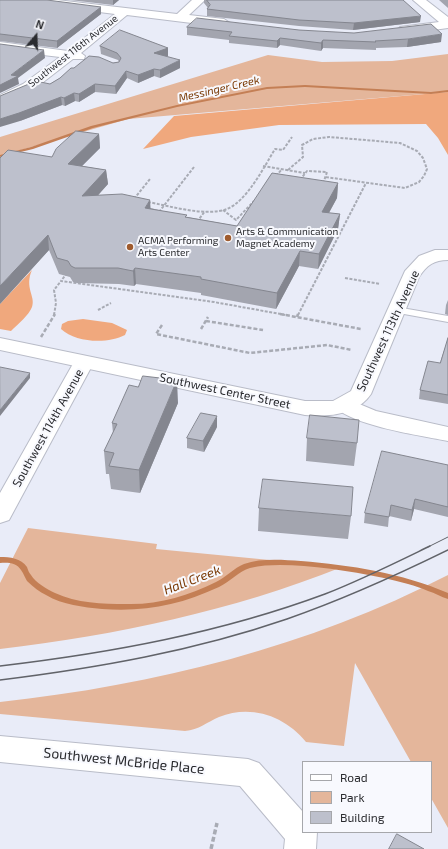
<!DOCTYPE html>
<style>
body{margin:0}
#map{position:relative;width:448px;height:849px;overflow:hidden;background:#e9ecf8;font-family:"Exo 2",sans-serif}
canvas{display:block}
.legend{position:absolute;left:302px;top:761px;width:130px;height:72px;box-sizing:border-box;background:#f8f9fe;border:1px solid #a6a7ab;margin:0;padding:5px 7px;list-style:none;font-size:12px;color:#2a2b2f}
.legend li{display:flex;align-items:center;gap:8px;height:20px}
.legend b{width:20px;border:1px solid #a6a7ab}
.north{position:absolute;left:16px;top:16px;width:40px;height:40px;-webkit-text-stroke:3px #f8f9fe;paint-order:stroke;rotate:19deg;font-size:11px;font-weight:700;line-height:16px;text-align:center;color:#2a2b2f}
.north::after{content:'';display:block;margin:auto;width:14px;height:18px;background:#2a2b2f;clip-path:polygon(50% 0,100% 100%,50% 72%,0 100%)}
</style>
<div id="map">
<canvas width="448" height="849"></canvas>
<ul class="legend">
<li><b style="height:5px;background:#fff"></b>Road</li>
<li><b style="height:11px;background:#e4b69b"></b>Park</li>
<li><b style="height:11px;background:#bdc0cc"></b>Building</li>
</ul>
<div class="north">N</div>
</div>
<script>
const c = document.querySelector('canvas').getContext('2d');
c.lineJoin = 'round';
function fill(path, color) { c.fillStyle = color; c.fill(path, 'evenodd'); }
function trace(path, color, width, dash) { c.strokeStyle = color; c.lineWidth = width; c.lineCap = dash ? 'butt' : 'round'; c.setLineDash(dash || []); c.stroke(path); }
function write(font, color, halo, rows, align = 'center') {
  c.font = font + ' "Exo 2",sans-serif'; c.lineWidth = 4; c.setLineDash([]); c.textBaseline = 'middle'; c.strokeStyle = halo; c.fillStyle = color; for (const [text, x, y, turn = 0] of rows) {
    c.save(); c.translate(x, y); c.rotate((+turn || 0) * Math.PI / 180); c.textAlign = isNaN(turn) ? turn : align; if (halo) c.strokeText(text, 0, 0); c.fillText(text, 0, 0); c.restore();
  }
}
fill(new Path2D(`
 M448,54v38l-320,27 -128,37v-19l268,-82 54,7 70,-1z
 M28,528l129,16 -1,5 186,18c-110,44 -225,68 -342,82v-66z
 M448,575v253l-17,-30v-36h-20l-56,-99 -11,83 -38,-4c-21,-26 -55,-38 -87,-25 -12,5 -20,13 -34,14l-185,-17v-12c155,-17 309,-55 448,-127z`), '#e4b69b');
fill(new Path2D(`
 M448,92v63l-10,-17 -12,-14 -147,1 -88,12 -48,12 31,-33z
 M32,270c-8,18 4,26 0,37 -3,8 -14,17 -21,24l-11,-2v-25z
 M83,319l29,4 15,7 -2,5c-17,9 -49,8 -64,-6l1,-5 6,-3z`), '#f0a87d');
fill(new Path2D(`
 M305,85l126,7 17,-2v2l-17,2 -126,-7 -38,2 -90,18 -84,21 -60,21 -33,8v-2l31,-8 60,-21 86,-21 90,-18z
 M0,557c10,0 21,1 27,10 1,3 2,6 4,8 5,8 16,14 24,18 21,10 48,11 71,11 32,1 62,-8 90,-22 10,-5 18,-14 28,-18 17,-6 39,-4 57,-3 49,4 101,12 147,32v6c-7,-2 -13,-6 -20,-8 -6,-3 -13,-5 -20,-7 -33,-9 -69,-15 -104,-18 -18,-1 -36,-2 -54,2 -11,3 -20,14 -31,19 -39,18 -73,25 -117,22 -19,-2 -39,-4 -56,-14 -6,-3 -13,-8 -19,-14 -2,-3 -3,-7 -6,-11 -4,-7 -13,-8 -21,-7z`), '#c47f55');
const service = new Path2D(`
 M396,307l52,9v6l-55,-10 -2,-2z`);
const minor = new Path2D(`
 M22,0h35l120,14 15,-14h13l-16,15 35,4 6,4 -6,4 -97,-12 -46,38 4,3 -1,3h-11l-40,31 -33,14v-9l23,-11 37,-27 -60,-7v-8l68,9 47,-37 -87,-11z
 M413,0h13l22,17v11l-44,6 -4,-1 -2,-3 2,-3 39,-5z
 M84,356l7,2 3,4 -85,158 -9,3v-30l74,-131 3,-4z
 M345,398l31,13 72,16v14c-25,-5 -101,-16 -114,-36l3,-5z
 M0,736l248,23 11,4 44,49v20h14l-1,17h-32l1,-10 -45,-53 -240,-24z`);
const tertiary = new Path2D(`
 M435,250h13v10c-14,0 -21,5 -29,17l-48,117c-14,21 -43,23 -66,21l-305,-65v-12l305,63h28l18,-10 54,-120 14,-15z`);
trace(service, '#b9bcc8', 2);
trace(minor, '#b9bcc8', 2);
trace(tertiary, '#b9bcc8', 2);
trace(new Path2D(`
 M263,166l42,7
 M288,170l15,-13 -1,-12 11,-6 16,-2 71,6 17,8 6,7 4,11 -3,7 -5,6 -14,6 -80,-11
 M276,176l6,-7
 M300,180l7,-9 20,1 -4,12
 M134,199l16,-20
 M148,202c22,4 58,15 79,7 20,-8 37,-42 48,-60l8,1 9,-13
 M223,210l13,10 18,-19
 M159,212l35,-45
 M197,222l8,-11
 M67,273l-6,8 153,21 72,13
 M345,278l35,6
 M98,310l13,-7
 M54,315l2,-12 -2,-13 7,-9
 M298,315l68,-132`), '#a8abb4', 2, [3, 1.5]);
trace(new Path2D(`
 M280,314l81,15
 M297,317l1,-3
 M206,321l57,9
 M162,325l-6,9 94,19 77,-8 25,5
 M201,329l7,-12
 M41,337l14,-23`), '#a8abb4', 2.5, [4, 2]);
trace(new Path2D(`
 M211,849l6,-26`), '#a8abb4', 3.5, [5, 2.5]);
fill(service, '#fff');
fill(minor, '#fff');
fill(tertiary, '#fff');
trace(new Path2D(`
 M428,547l20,-10`), '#616369', 1);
trace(new Path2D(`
 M0,666c110,-13 220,-33 325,-72 36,-14 70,-31 105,-48
 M0,680c97,-12 194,-29 287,-61 55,-19 108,-43 161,-69`), '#616369', 1.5);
fill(new Path2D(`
 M0,0l101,7v7l-44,34 -57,-7z
 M70,0h49l-6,5z
 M204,0h199l17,22 -67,8 -54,-4 -92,-10v-7l1,-1 -4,-5z
 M439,0h9v8z
 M187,27l112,3 142,12 -34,5 -31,1v2l-53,-2 -2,3 -41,-6 -3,3 -48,-5v-3l-42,-5z
 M100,46l68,2v8h-2l14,12 -20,10 -6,-2 -16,7 -11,-5 -11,16 -21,-2 -16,10 -4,-1 -10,5 -3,-1 -42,16 30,-37 10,-6 14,-10 45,-6 -1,-2 -17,-6z
 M99,134l1,14 -18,18 24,4 2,14 -10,11 89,22 50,9 101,-43 -1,15 -8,15 11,1 -2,15 -20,40 -19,-3 -23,43 -75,-14v-2l-65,-9 -2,2 -15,-2 -42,-1 -4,-1 -3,-5 -11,-3 -10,-24 -49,54 52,-147z
 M448,300v15l-3,-1 1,-9z
 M448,338v66l-29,-5 1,-9 20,-27z
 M178,403l-38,90 -29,-4 -2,-15h-3l-2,-23 9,-18 -1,-10z
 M217,427l-13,25 -17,-4v-10z
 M307,438l50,5 -3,23 -48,-5z
 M448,465v52l-34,-8 -3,12 -22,-5 -1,11 -24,-4 1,-10z
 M259,508l92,8 -3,23 -90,-8z`), '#a3a5af');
fill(new Path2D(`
 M113,0h6l-6,5z
 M101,7v7l-44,34v-7z
 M421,16l-1,6 -67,8 1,-7z
 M442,34l-1,8 -34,5 1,-8z
 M280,38v7l-3,3v-7z
 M323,40v8l-2,3v-8z
 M168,48v8l-14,5v-8z
 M44,50l1,8 -27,20 1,6 -19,9v-8l11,-10z
 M180,60v8l-20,10v-8z
 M154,69v7l-16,7v-8z
 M126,71l1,7 -11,16 -1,-8z
 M95,84v8l-16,10v-8z
 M74,93l1,8 -10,5 -1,-8z
 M61,97l1,8 -42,16 -20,6v-8z
 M99,134l1,14 -31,31 -1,-15z
 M106,170l2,14 -24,27 -2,-15z
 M338,183l-1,15 -16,29 1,-15z
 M150,200l1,15 -6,-7z
 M340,214l-2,15 -20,40 1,-15z
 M48,235l1,15 -49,54v-18z
 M300,251l-1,15 -23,43 1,-16z
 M135,268l1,16 -2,2 -1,-15z
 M30,373v5l-30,38v-6z
 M177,380l1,23 -38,90 -1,-23z
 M217,416v11l-13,25 -1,-11z
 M415,499l-1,10 -3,12 1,-11z`), '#84868f');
const building = new Path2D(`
 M0,0h47l54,7 -44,34 -57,-7z
 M207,0h196l18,16 -67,7 -55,-3 -92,-11 3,-4z
 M197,18l102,12 55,3 77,-9 11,10 -34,5 -33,2 1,1 -53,-2 -2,3 -41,-5 -3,3 -48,-5 3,-4 -45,-5z
 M120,30l48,18 -14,5 26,7 -20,10 -6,-1 -16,6 -12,-4 -11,15 -20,-2 -16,10 -5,-1 -10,5 -3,-1 -42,16 -19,6v-23l36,-15 14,3 10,-6 11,-10h3l15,-12 10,1 14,6 6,-1 2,-4 -4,-5 -17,-7z
 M0,44l44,6 -33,25 7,1 -18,9z
 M76,131l23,3 -31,30 38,6 -24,26 40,-2 28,6 -5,8 42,7 -2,2 52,9 35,-53 66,10 -16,29 18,2 -21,40 -19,-3 -23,42 -76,-14v-2l-66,-9 -2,3 -15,-3h-43l-4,-2 -3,-5 -11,-3 -9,-23 -48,51v-128l8,-8 44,7 4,-8z
 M448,338v57l-28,-5 8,-29 12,2z
 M0,367l30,6 -30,37z
 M143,376l34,4 -38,90 -30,-4 5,-13 -10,-2 13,-27 -5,-1 17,-38 9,2z
 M201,413l16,3 -14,25 -16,-3z
 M310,415l49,5 -2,23 -50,-5z
 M382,451l66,14v42l-33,-8 -3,11 -21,-5 -2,12 -24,-4z
 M263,479l90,8 -2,29 -92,-8z
 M397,834l27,15h-35z`);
fill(building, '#bdc0cc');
trace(building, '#84868f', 1);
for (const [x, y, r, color] of [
 [228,238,4,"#9f5b2e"],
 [130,247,4,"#9f5b2e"]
]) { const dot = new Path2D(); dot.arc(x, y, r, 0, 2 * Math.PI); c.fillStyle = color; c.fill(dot); trace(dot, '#f8f9fe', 1.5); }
write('10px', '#2a2b2f', '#f8f9fe', [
 ["Southwest 116th Avenue",73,51,-38]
]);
write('10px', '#2a2b2f', '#f8f9fe', [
 ["Arts & Communication",236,232],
 ["Magnet Academy",236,244],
 ["ACMA Performing",138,241],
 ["Arts Center",138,253]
], 'left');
write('italic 11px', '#793803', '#f8f9fe', [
 ["Messinger Creek",219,89,-13]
]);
write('12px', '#2a2b2f', '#f8f9fe', [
 ["Southwest 113th Avenue",388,331,-65],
 ["Southwest Center Street",225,391,12],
 ["Southwest 114th Avenue",48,428,-61]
]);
write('italic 13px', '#793803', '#f8f9fe', [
 ["Hall Creek",192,580,-21]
]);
write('14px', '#2a2b2f', '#f8f9fe', [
 ["Southwest McBride Place",124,761,6]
]);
</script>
